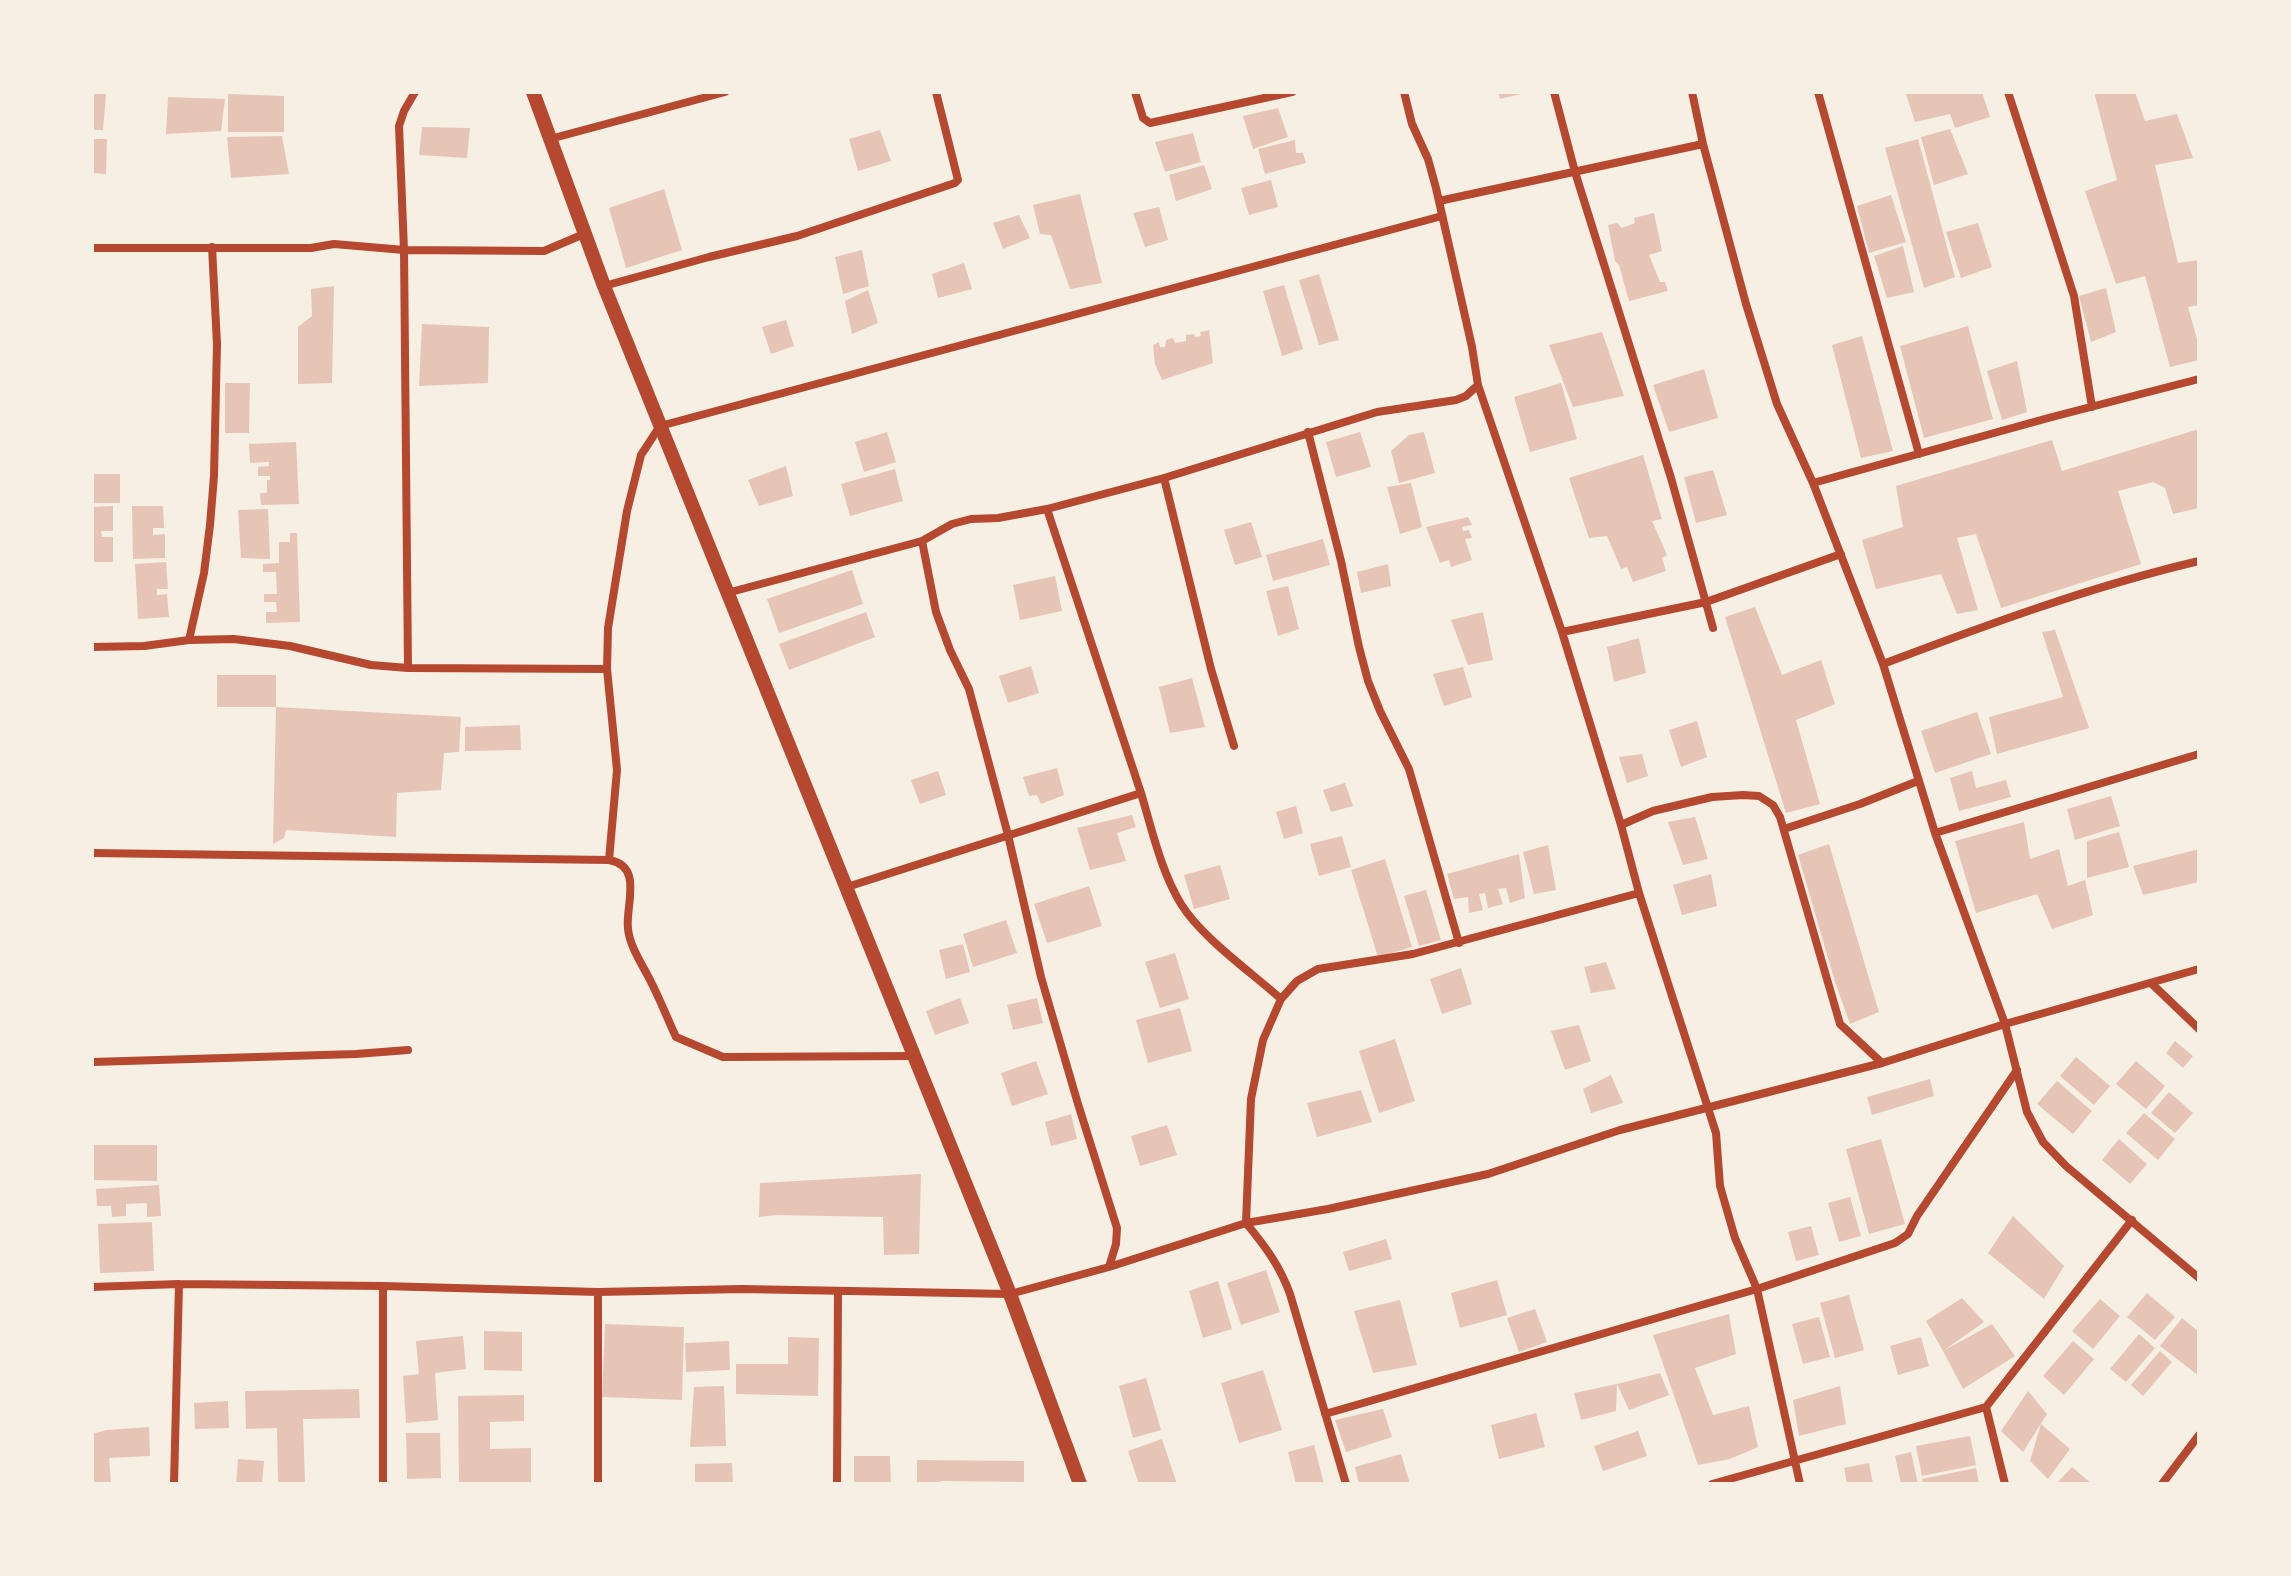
<!DOCTYPE html>
<style>
body{margin:0}
#map{position:relative;width:2291px;height:1576px;overflow:hidden;background:#f6efe4;font-family:"Asap Condensed",sans-serif}
canvas{display:block}
.frame{position:absolute;inset:0;border:94px solid #f6efe4;pointer-events:none}
</style>
<div id="map">
<canvas width="2291" height="1576"></canvas>
<div class="frame"></div>
</div>
<script>
const c = document.querySelector('canvas').getContext('2d');
c.lineJoin = 'round';
function fill(path, color) { c.fillStyle = color; c.fill(path, 'evenodd'); }
function trace(path, color, width, dash) { c.strokeStyle = color; c.lineWidth = width; c.lineCap = dash ? 'butt' : 'round'; c.setLineDash(dash || []); c.stroke(path); }
fill(new Path2D(`
 M1498,92h27v1l-25,6z
 M1912,92h70l8,25 -35,11 -5,-14 -35,8 -9,-28z
 M2094,92h41l10,29 32,-7 16,44 -38,7 23,98 21,-3v45l-11,2 11,39v14l-29,7 -25,-91 -29,8 -31,-93 32,-11z
 M92,94h14l-3,36h-11z
 M228,94l56,2v36h-56z
 M168,97l57,2 -4,32 -55,3z
 M1278,108l10,29 -35,12 -10,-33z
 M422,127l48,1 -3,30 -48,-3z
 M1950,129l18,45 -34,11 -13,-48z
 M880,130l11,31 -33,10 -9,-32z
 M1193,133l8,29 -36,10 -10,-30z
 M282,136l7,38 -58,4 -4,-41z
 M92,139h15l-1,35 -14,-1z
 M1918,139l37,138 -31,11 -39,-140z
 M1295,140l1,13h7l3,10 -41,11 -7,-25z
 M1204,165l8,24 -36,12 -7,-26z
 M1271,180l7,27 -29,8 -8,-27z
 M664,189l18,61 -56,18 -17,-60z
 M1080,194l22,89 -32,6 -19,-54 -11,-1 -7,-29z
 M1891,195l15,47 -37,11 -12,-47z
 M1159,207l9,33 -23,7 -12,-34z
 M1654,213l8,38 -13,4 11,27h5l3,9 -39,10 -10,-36 -4,-4 -7,-36 9,-2 5,5 13,-5 -1,-5z
 M1019,215l11,23 -27,11 -10,-26z
 M1978,223l14,44 -31,11 -15,-46z
 M1903,246l11,46 -27,6 -13,-42z
 M862,250l7,36 -26,8 -8,-37z
 M964,263l8,26 -34,9 -6,-24z
 M1319,274l20,66 -20,5 -20,-65z
 M1284,285l19,64 -21,7 -19,-65z
 M334,286l-2,97 -34,1v-57l14,-11 -1,-27z
 M2106,288l10,44 -25,10 -12,-46z
 M868,290l10,33 -26,11 -7,-33z
 M786,320l8,26 -23,8 -9,-27z
 M422,324l67,3 -1,56 -69,3z
 M1968,326l25,93 -69,19 -24,-92z
 M1209,330l4,33 -51,17 -7,-16 -2,-19 6,-3 1,5h5l1,-7 7,-2 2,5 11,-2v-6l8,-1 1,3 6,-1 -1,-4z
 M1602,332l22,64 -51,11 -24,-62z
 M1862,336l31,115 -32,7 -29,-113z
 M2017,361l10,51 -25,8 -15,-49z
 M1704,369l14,49 -49,14 -16,-47z
 M225,383h25l-1,50h-24z
 M1561,383l16,56 -47,13 -16,-55z
 M2199,429v79l-26,6 -8,-26 -12,-6 -35,9 23,73 -140,44 -25,-74 -19,4 21,72 -21,4 -16,-40 -65,15 -14,-49 41,-13 -7,-41 156,-46 10,31z
 M887,432l9,30 -32,10 -9,-30z
 M1360,432l11,35 -35,10 -10,-35z
 M1424,432l11,41 -36,10 -8,-32 18,-16z
 M296,442l3,62 -38,1 -1,-12h7v-13h3v-4h-12v-9l11,-1v-4l-19,1 -1,-19z
 M1643,455l19,64 -10,2 15,34 -5,3 4,13 -33,11 -6,-15 -6,2 -14,-33 -18,2 -20,-60z
 M786,466l7,30 -34,10 -11,-26z
 M895,469l8,32 -53,15 -9,-32z
 M1713,470l14,45 -31,8 -12,-46z
 M92,474h28v29h-28z
 M1411,483l11,44 -22,7 -13,-47z
 M113,506v25h-12l1,6h11v25h-21v-55z
 M132,506h31l1,22h-11v7l12,-1v24l-32,1z
 M268,509l2,50 -29,-1 -3,-48z
 M1468,517l4,8 -10,2 1,4 6,-1 3,8 -7,1 7,21 -21,7 -2,-7 -9,3 -14,-36z
 M1251,522l11,35 -27,8 -11,-35z
 M290,533h7l3,89 -34,1v-11h11l-1,-10h-12v-8h13l-1,-22h-13v-8l16,-1v-21h11z
 M1323,539l7,26 -57,16 -7,-26z
 M166,562l2,27h-11v6l10,-1 2,23 -31,2 -3,-55z
 M1388,564l3,22 -30,7 -4,-21z
 M852,570l11,34 -84,29 -12,-34z
 M1055,576l7,35 -42,9 -7,-35z
 M1288,586l11,43 -21,7 -12,-45z
 M1755,607l27,68 39,-15 14,44 -39,16 24,84 -34,9 -61,-196z
 M866,612l9,25 -86,33 -10,-26z
 M1483,612l10,48 -25,5 -17,-45z
 M2055,630l34,98 -92,26 -8,-37 74,-20 -21,-65z
 M1639,638l7,35 -32,9 -7,-35z
 M1031,666l8,27 -31,10 -9,-27z
 M1463,667l9,30 -28,9 -11,-32z
 M217,675h59v32l185,10 -2,35 -15,1 -3,37 -44,3 -1,44 -110,-7 -2,8 -11,6 3,-137h-59z
 M1192,678l13,49 -35,6 -11,-46z
 M1977,712l14,42 -56,19 -14,-42z
 M1697,721l10,36 -26,10 -12,-37z
 M520,725l1,25 -56,1v-24z
 M1642,754l6,22 -21,7 -8,-26z
 M1057,768l7,27 -23,9 -4,-9 -8,1 -6,-19z
 M938,771l8,24 -26,9 -9,-24z
 M1972,771l4,17 30,-8 5,17 -52,14 -9,-33z
 M1345,783l8,23 -22,6 -8,-22z
 M2111,796l9,30 -45,14 -8,-31z
 M1296,806l7,27 -19,6 -8,-27z
 M1132,815l4,12 -19,6 9,28 -36,9 -13,-42z
 M1695,817l13,42 -25,6 -15,-43z
 M2024,822l6,37 29,-10 9,37 17,-6 8,35 -41,14 -15,-35 -61,19 -21,-72z
 M2119,832l10,35 -42,11v-37z
 M1342,836l9,31 -32,9 -9,-32z
 M1829,844l50,168 -29,12 -15,-42 -37,-127z
 M1548,845l8,45 -22,4 -11,-42z
 M2199,849v33l-56,13 -10,-29z
 M1519,854l6,44 -15,5 -4,-15 -8,1 5,15 -15,4 -3,-15 -6,1 4,16 -14,3 -1,-16 -14,2 -7,-25z
 M1385,859l27,88 -34,10 -27,-87z
 M1220,865l10,34 -36,10 -10,-34z
 M1711,874l6,32 -35,9 -9,-30z
 M1089,886l13,40 -55,17 -13,-39z
 M1426,890l15,50 -22,6 -15,-50z
 M1006,920l11,33 -44,14 -10,-33z
 M963,944l7,28 -24,7 -7,-29z
 M1175,953l14,46 -29,9 -15,-46z
 M1606,962l10,27 -25,4 -7,-26z
 M1461,968l11,36 -30,10 -12,-35z
 M960,998l9,25 -34,12 -9,-24z
 M1037,998l6,25 -30,7 -6,-25z
 M1180,1008l12,43 -44,12 -12,-43z
 M1579,1025l12,36 -26,9 -14,-39z
 M1395,1039l20,62 -36,12 -20,-62z
 M2175,1041l18,15 -10,12 -17,-15z
 M2076,1057l34,29 -16,19 -34,-29z
 M1036,1061l12,33 -36,12 -11,-33z
 M2136,1061l29,25 -19,23 -30,-25z
 M1611,1075l12,28 -32,10 -8,-24z
 M1930,1079l4,17 -62,19 -5,-18z
 M2057,1081l35,30 -19,23 -36,-30z
 M1361,1090l11,32 -55,15 -10,-34z
 M2169,1092l24,21 -18,20 -24,-20z
 M2144,1113l31,26 -17,21 -32,-27z
 M1071,1114l6,25 -26,7 -6,-24z
 M1167,1125l10,30 -37,11 -9,-30z
 M1881,1139l24,85 -36,10 -23,-85z
 M2119,1139l28,25 -17,20 -28,-24z
 M92,1145h65v36l-65,-1z
 M921,1174l-2,80 -35,1 -1,-38 -107,-2 -17,2 1,-34z
 M159,1185l2,31 -14,1v-14l-21,1v12l-14,1 -1,-11h-14l-1,-17z
 M1850,1197l11,39 -22,6 -11,-39z
 M2013,1216l51,50 -20,33 -56,-46z
 M152,1222l2,49 -54,2 -2,-49z
 M1811,1226l8,29 -23,6 -8,-29z
 M1386,1239l6,20 -43,12 -6,-19z
 M1266,1270l14,42 -39,13 -14,-42z
 M1497,1280l10,35 -47,13 -9,-35z
 M1218,1281l14,48 -29,9 -14,-47z
 M2147,1293l28,24 -20,23 -28,-23z
 M1849,1295l15,55 -29,8 -15,-55z
 M1962,1298l22,24 -41,29 -17,-30z
 M2100,1299l20,17 -27,33 -21,-18z
 M1400,1300l17,65 -44,8 -19,-62z
 M1535,1309l12,33 -28,10 -12,-34z
 M1729,1314l7,40 -41,14 18,47 36,-9 9,41 -28,12 -32,6 -45,-130z
 M1819,1317l11,40 -27,7 -11,-40z
 M2182,1318l17,14v44l-39,-30z
 M605,1324l79,3 -2,73 -80,-3z
 M1992,1324l23,32 -52,33 -20,-38z
 M484,1331l38,1v39l-38,-1z
 M2139,1334l16,14 -29,34 -16,-13z
 M463,1336l3,33 -31,4 3,47 -32,3 -3,-47 16,-2 -3,-33z
 M788,1337l31,1 -1,58 -82,-2v-30h52z
 M1921,1337l8,29 -31,9 -8,-29z
 M729,1341l1,29 -44,2 -1,-29z
 M2073,1341l21,18 -30,36 -21,-19z
 M2160,1351l12,11 -29,34 -12,-11z
 M1263,1370l19,60 -43,13 -18,-60z
 M1660,1373l9,22 -40,15 -12,-26z
 M1146,1378l15,52 -28,8 -14,-52z
 M1617,1384l-1,27 -35,9 -7,-27z
 M724,1386l2,60 -36,1 4,-60z
 M1840,1386l6,38 -47,12 -6,-36z
 M359,1389l1,29 -57,1 2,65h-27l-1,-56 -31,1 -1,-38z
 M2028,1391l19,23 -24,38 -22,-21z
 M524,1395v26l-34,1v27l41,-1v36h-72l-1,-88z
 M228,1401l1,27 -34,1 -1,-26z
 M1383,1409l9,28 -46,15 -11,-32z
 M1536,1413l9,34 -46,12 -8,-34z
 M2041,1424l29,25 -22,30 -18,-18z
 M149,1427l1,29 -41,2 2,26h-19v-50l15,-4z
 M1638,1431l9,25 -44,15 -9,-25z
 M406,1433h34l1,45 -34,1z
 M1970,1436l6,29 -54,11 -6,-30z
 M1162,1439l15,45h-38l-11,-33z
 M1314,1445l10,39h-28l-8,-32z
 M1911,1452l7,32h-17l-6,-28z
 M1401,1454l9,30h-51l-4,-17z
 M854,1456h36l1,28h-37z
 M238,1459l26,2 -2,23h-26z
 M917,1460l107,1v21l-83,-1v3h-24z
 M732,1463l1,21h-38v-20z
 M1869,1463l4,21h-26l-3,-16z
 M2072,1467l20,17h-31l-3,-2z
 M1976,1468l3,16h-56l-1,-5z`), '#e6c5b7');
trace(new Path2D(`
 M1135,92l8,26 7,5 142,-31
 M1404,92l8,32 16,35 8,29 36,159 6,38 84,247 59,193 18,68 77,240 4,53 15,52 22,51 43,195
 M1554,92l21,80 96,306 42,150
 M1692,92l11,52 43,160 31,100 36,79 70,181 52,169 70,191 22,88 16,30 23,24 133,112
 M1818,92l101,362
 M2008,92l66,204 18,111
 M550,139l175,-47
 M1439,201l264,-57
 M92,248h219l23,-4 70,6 140,1 40,-17
 M604,286l105,-29 88,-21 158,-53 3,-3 -22,-88
 M1308,432l33,129 18,86 9,34 12,30 29,58 50,174
 M1164,478l47,191 23,77
 M1813,483l239,-66 147,-38
 M1047,509l94,284
 M922,541l14,71 14,38 19,39 39,146 33,142 37,127 39,124 -1,16 -7,23
 M727,593l195,-52 30,-17 19,-5 27,-1 49,-9 117,-31 213,-66 79,-12 10,-4 12,-11
 M1562,632l144,-30 135,-48
 M189,640l15,-67 6,-48 4,-49 3,-132 -5,-97
 M92,647l52,-1 45,-6 45,-1 56,7 81,19 37,3 199,1
 M1883,664c106,-40 206,-77 316,-103
 M408,668l-4,-418 -5,-124 5,-15 11,-19
 M1621,825l32,-14 59,-14 31,-2 16,1 14,9 7,12 60,207 42,39
 M1784,829l76,-25 58,-23
 M1935,833l264,-79
 M92,853l517,7c35,6 16,46 19,69 2,18 14,35 22,51 10,19 17,38 26,57l47,20 191,-1
 M609,860l8,-90 -10,-101 1,-41 19,-117 14,-56 19,-29 782,-210
 M847,887l294,-94c11,37 20,78 40,111 21,34 70,68 100,95
 M2151,983l48,46
 M92,1062l264,-8 52,-4
 M92,1287l87,-3 204,2 215,6 144,-3 268,5 99,-27 137,-44 82,-14 160,-35 132,-44 262,-67 123,-39 194,-55
 M598,1292v192
 M1986,1407l19,77
 M1325,1414l432,-125 138,-46 13,-9 9,-18 100,-146
 M174,1484l5,-200
 M383,1484v-198
 M837,1484l1,-193
 M1346,1484l-56,-190c-10,-28 -25,-48 -44,-71l5,-124 12,-59 18,-41 16,-18 21,-12 95,-15 226,-61
 M1712,1484l274,-77 146,-187
 M2162,1484l37,-49`), '#b5482f', 8);
trace(new Path2D(`
 M533,92l71,194 406,1008 70,190`), '#b5482f', 14);
</script>
